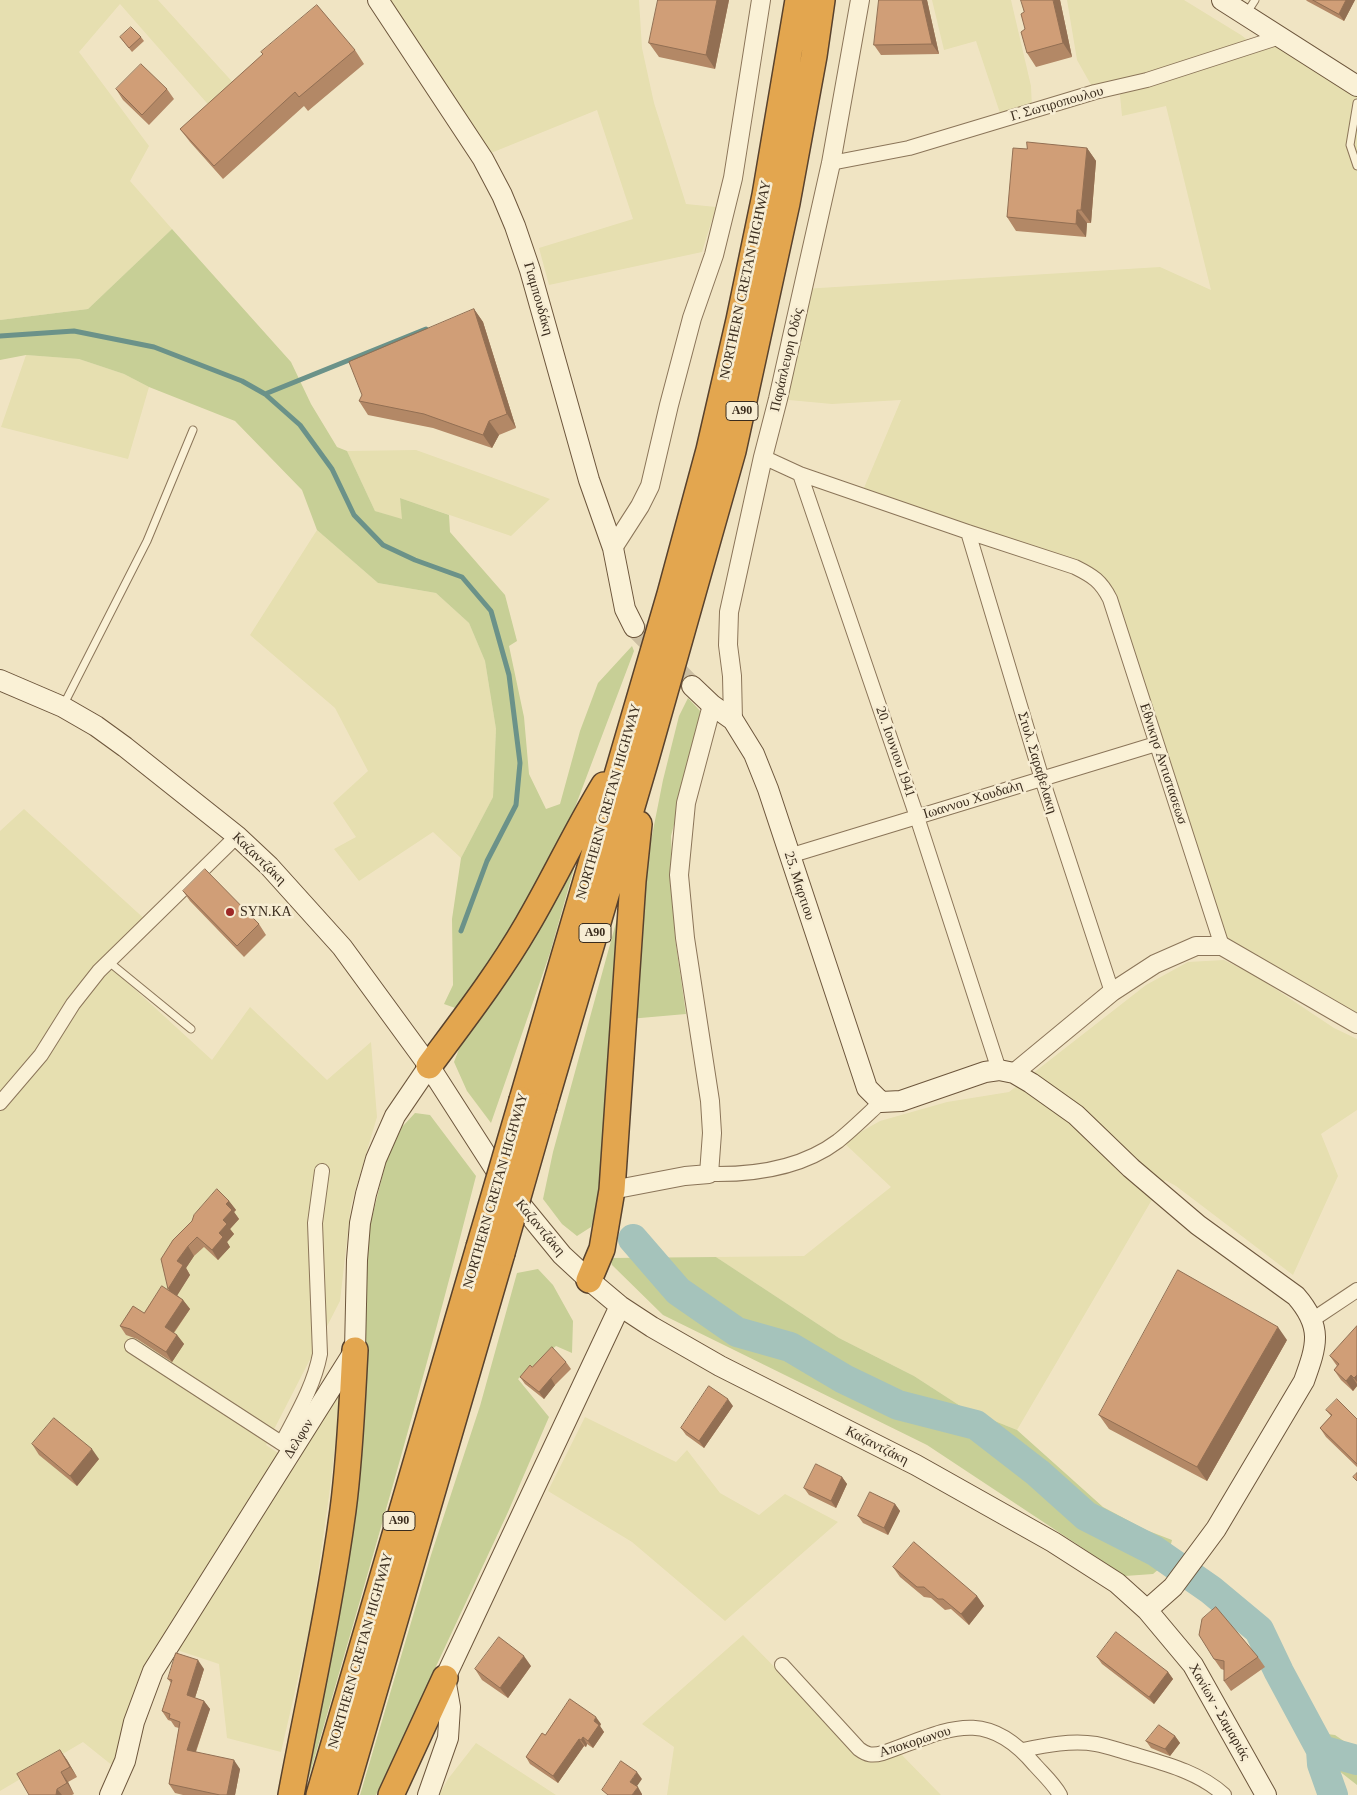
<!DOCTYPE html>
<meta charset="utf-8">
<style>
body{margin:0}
canvas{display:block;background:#f0e4c3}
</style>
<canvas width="1357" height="1795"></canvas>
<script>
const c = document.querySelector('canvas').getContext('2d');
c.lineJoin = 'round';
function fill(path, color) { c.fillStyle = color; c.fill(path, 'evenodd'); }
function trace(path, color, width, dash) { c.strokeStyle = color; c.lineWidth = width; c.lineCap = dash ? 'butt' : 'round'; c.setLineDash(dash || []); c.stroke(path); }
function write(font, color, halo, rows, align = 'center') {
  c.font = font + ' "Times New Roman",serif'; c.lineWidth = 5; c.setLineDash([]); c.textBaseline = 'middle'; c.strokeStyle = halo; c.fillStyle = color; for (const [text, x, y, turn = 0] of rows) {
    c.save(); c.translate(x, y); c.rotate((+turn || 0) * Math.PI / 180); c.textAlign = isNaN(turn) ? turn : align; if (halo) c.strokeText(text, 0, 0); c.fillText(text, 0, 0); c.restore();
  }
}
fill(new Path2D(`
 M0,0h158l79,87 -24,23 -93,-106 -41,48 70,94 -19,35 42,48 -84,80 -88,11z
 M387,0h252l3,48 12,55 32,101 30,3 -14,45 -153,33 -10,-37 94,-29 -36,-109 -106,43z
 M932,0h79l20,86 1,22 -31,8 -25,-75 -32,9z
 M1067,0h117l57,35 13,10 26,-8 77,49v938l-135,-78 -112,-347 -19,-24 -230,-80 40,-95 -69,4 -54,-5 25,-110 357,-22 51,23 -45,-184 -44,10 -3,-31 -24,7 -18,-32z
 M26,355l53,4 45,15 25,13 -21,72 -127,-32z
 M416,450l75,27 59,22 -39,37 -111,-38 3,22 -28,-9 -28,-60z
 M317,530l61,53 58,10 33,30 16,38 11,68 -3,68 -32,61 -28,-26 -74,49 -25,-32 22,-12 -23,-34 35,-32 -33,-63 -85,-73z
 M24,809l125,114 -43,40 106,97 38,-53 77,73 44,-38 6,75 -26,88 -11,96 -74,144 30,20 47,-85 -14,116 -18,126 -30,130 -54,-14 -8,-74 -54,-18 -47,124 -35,-28 -83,49v-960z
 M1224,960l32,16 78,52 23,11v71l-36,24 17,42 -45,99 -117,-89 -11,-6 -15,23 -133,227 -52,-21 -51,-33 -75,-38 -123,-81 88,-1 87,-69 -48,-45 37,-21 67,-19 62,-10 137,-107 42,-23z
 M585,1417l91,45 11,-12 33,43 39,22 26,-21 53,28 -113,99 -93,-79 -84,-51z
 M743,1635l119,121 35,-6 44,45h-274l7,-48 -32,-23z
 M476,1743l80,52h-117l9,-16z`), '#e6dfb0');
fill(new Path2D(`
 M172,229l119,133 20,42 26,43 10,4 28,60 27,8 -2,-21 49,17 1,17 55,63 12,46 -8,5 15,71 5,57 17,35 14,-5 20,-73 18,-48 34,-37 2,5 -80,212 -96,146 -14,-5 9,-19 -1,-66 9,-61 32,-61 3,-68 -11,-68 -16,-38 -33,-30 -58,-10 -61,-53 -15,-40 -67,-69 -86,-34 -25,-13 -45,-15 -53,-4 -26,5v-40l88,-11z
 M688,698l15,16 -32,122 4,102 11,76 -57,5 13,-133 21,-106 16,-64z
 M577,858l-27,95 -59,170 -24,-32 -13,-29 5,-13z
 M620,908l-18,285 -11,34 -14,9 -15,-12 -19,-25 10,-47z
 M415,1113l15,2 46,61c-51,202 -109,401 -167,601l-9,-2 67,-538 19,-75 16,-35z
 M716,1257l123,81 75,38 51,33 52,21 86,77 43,23 26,10 -6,23 -13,11 -28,2 -198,-131 -264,-130 -51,-50 -2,-7z
 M538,1269l15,16 20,36 -1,32 -16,-7 -38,33 31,38 -41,95 -132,283h-16l71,-240 49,-149 37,-133z
 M1303,1731l32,4 22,15v35l-23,-18 -20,-6z`), '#c7cf96');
trace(new Path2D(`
 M0,336l74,-5 80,16 88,34 23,13 35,31 32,44 22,46 29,30 32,15 47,17 29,34 18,64 11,88 -4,42 -29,56 -26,70
 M265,394l161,-65`), '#6b9289', 5);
trace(new Path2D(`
 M633,1239l45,52 59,41 53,15 54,32 54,26 78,20 62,48 48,43 69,35 56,39 48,40 20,42 42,78 1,14 11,31
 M1321,1750l36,10`), '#a5c3bb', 30);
trace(new Path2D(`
 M634,627l58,59`), '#ccbfa2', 20, [20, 10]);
const service = new Path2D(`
 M1246,14l9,-14
 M1357,103l-7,42 7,21
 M63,706l84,-165 46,-111
 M109,962l82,67`);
const minor = new Path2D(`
 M831,163l78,-15 186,-56 52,-12 133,-43
 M763,457l37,17 117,343 82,253
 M800,474l168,58 107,35c18,9 26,14 35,32l112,347
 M968,532l74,247 70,213
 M789,856l367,-112
 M0,1103l41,-48 32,-51 26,-33 138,-135
 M709,1174c44,1 93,-6 129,-33 15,-12 29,-26 43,-39
 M1312,1320l45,-30
 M132,1346l157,102
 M282,1443c15,-29 32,-57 38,-89l-5,-131 7,-52
 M782,1665l77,84c8,6 13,7 24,4 63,-22 101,-49 152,12 9,10 19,19 25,30
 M1023,1750c23,-5 49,-10 73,-6 11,2 22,6 33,9 33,10 69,18 95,42`);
const tertiary = new Path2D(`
 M613,548l27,-42 10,-20 19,-81 23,-87 22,-63 19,-77 28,-178
 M733,720l-1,-44 -4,-31 1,-33 34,-155 15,-58 53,-236 29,-163
 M1014,1073l98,-81 43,-28 41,-18h26l135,78
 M612,1190l73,-14 24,-2 3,-41 -2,-32 -25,-163 -6,-63 7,-72 26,-98`);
const secondary = new Path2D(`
 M378,0l105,159 19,36 13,31 15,44 59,210 24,68 12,61 9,18
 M1222,0l135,86
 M0,680l63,27 33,19 29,21 112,89 32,30 73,81 87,119 79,123 54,66 27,25 31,26 32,21 68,39 196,99 137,77 64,41 30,27 46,55 73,130
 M692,686l20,19 21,15 21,34 14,35 99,299 14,14 20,-1 84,-29 14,-2 15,3 17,10 45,32 55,53 67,57 98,71c27,31 21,49 8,85l-88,148 -43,58 -26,23
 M110,1795l15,-34 9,-39 19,-51 202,-321 2,-90 3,-37 6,-29 10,-35 19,-43 34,-50
 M428,1795l20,-57 2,-31 -5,-29 175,-372`);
const motorway = new Path2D(`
 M429,1066c34,-46 69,-91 98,-141 27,-46 49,-94 77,-140
 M522,1100l148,-506 39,-144 30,-130 26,-125 33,-195
 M544,1106l102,-347 87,-308 54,-248 27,-147 8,-56
 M589,1280l13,-31 10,-59 21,-309 6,-57
 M291,1795c18,-95 39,-189 52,-285 7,-53 9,-106 12,-160
 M319,1795l160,-548
 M344,1795l158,-542
 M391,1795l54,-117`);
trace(service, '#8b7559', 9);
trace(minor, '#8b7559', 16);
trace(tertiary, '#8b7559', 20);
trace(secondary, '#6d563c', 22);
trace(motorway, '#59422d', 28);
trace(service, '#faf1d6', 7);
trace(minor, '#faf1d6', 14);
trace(tertiary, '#faf1d6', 18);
trace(secondary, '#faf1d6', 20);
trace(motorway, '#e3a64f', 25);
const motorwayBridge = new Path2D(`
 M479,1247l43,-147
 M502,1253l42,-147`);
trace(motorwayBridge, '#59422d', 28, []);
trace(motorwayBridge, '#e3a64f', 25);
fill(new Path2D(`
 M658,0h71l-14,69 -56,-12 -10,-14z
 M879,0h48l12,54 -58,1 -7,-10z
 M1060,0l12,57 -36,10 -9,-14 -3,-41z
 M1306,0h49l-11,21 -37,-20z
 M120,37h21l3,4 -12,11z
 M355,50l9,14 -56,47 -4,-5 -81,73 -33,-37 -10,-13z
 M116,89h51l7,10 -25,26 -26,-25z
 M1087,148l9,13 -5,62h-4l-1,14 -70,-6 -9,-14 20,-68z
 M474,309l9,13 33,106 -17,7 -7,13 -59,-20 -65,-13 -9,-14z
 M183,891l76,33 7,11 -22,22 -54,-56z
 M229,1201l7,9 -2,2 5,7 -9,10 4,5 -7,8 3,5 -12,13 -14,-13 -10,9 -8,12 4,7 -13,20 6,5 7,9 -16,24 3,2 7,9 -12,18 -35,-23 -11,-4 -6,-9 24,-13 25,-23 -8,-31z
 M1357,1326v60l-4,5 -12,-11 -7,-10 3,-4 -7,-10z
 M1287,1340l-80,141 -98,-52 -10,-14z
 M566,1362l5,7 -16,16 -11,14 -19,-15 -5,-7 12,-10z
 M733,1406l-29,42 -18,-13 -5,-7z
 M1326,1410l31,9v48l-31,-30 -6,-9 11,-12z
 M32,1444l67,15 -22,27 -38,-31z
 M842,1477l5,7 -11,24 -27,-13 -5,-7z
 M895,1504l5,7 -12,24 -25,-12 -5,-7z
 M893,1567l84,29 7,10 -15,19 -18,-16 -6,1 -14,-12 -7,-1 -24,-20z
 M1097,1657l71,15 5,7 -19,25 -52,-40z
 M1258,1657l7,10 -34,24 -7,-10v-11l-3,-1 -7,-10z
 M531,1666l-23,32 -26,-18 -7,-11z
 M204,1669l-9,29 9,3 6,8 -14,43 44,17 -5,26h-52l-8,-2 -6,-9 10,-56 -4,-1 -4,-6 -3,-1 -6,-9 9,-28 -3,-4z
 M601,1724l-1,2 4,6 -11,16 -6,-4 -1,3 -2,-1 -26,37 -28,-19 -4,-7 19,-22z
 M1175,1736l5,7 -10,13 -19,-8 -5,-7z
 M60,1750l7,10 10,17 -9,5 6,12 -2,1h-43z`), '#b38866');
fill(new Path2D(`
 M717,0h12l-14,69 -9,-14z
 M922,0h5l12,54 -7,-10z
 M1053,0h7l12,57 -9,-14z
 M1346,0h9l-11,21 -5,-7z
 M1087,148l9,13 -5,62 -10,-13z
 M1077,210l10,13 -1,14 -10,-13z
 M474,309l9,13 33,106 -9,-14z
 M489,421l10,14 -7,13 -9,-13z
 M229,1201l7,9 -2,2 5,7 -9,10 4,5 -7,8 3,5 -12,13 -6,-10 7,-17 7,-29z
 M188,1246l6,10 -8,12 4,7 -15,24 -7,-10 9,-28z
 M183,1300l7,9 -19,27 -6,-9z
 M1278,1327l9,13 -80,141 -10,-14z
 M177,1335l7,9 -12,18 -6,-10z
 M1351,1375l6,9v2l-4,5 -7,-10z
 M1357,1375v7l-3,-4z
 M551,1378l4,7 -11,14 -5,-7z
 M728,1399l5,7 -29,42 -5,-7z
 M92,1449l7,10 -22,27 -7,-10z
 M842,1477l5,7 -11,24 -5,-7z
 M895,1504l5,7 -12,24 -4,-7z
 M977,1596l7,10 -15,19 -8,-11z
 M524,1656l7,10 -23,32 -8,-10z
 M198,1660l6,9 -11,35 -6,-9z
 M1168,1672l5,7 -19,25 -5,-7z
 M204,1701l6,8 -17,50 -6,-9z
 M596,1717l5,7 -1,2 4,6 -11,16 -5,-7 6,-20z
 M1175,1736l5,7 -10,13 -5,-7z
 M583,1737l4,7 -1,3 -5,-7z
 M579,1739l5,7 -26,37 -5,-7z
 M60,1750l7,10 10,17 -7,-10z
 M234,1760l6,9 -5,26h-8z
 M61,1772l7,10 6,12 -7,-11z
 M637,1772l5,7 -7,10 -5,-7z
 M638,1787l4,7v1h-10z
 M57,1789l5,6h-6z`), '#926f53');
const building = new Path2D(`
 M658,0h59l-11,55 -57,-12z
 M879,0h43l10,44 -58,1z
 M1021,0h32l10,43 -36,10 -6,-21 4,-3 -4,-15 3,-2z
 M1313,0h33l-7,14z
 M317,5l38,45 -56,47 -4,-5 -81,74 -34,-37 83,-75 -2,-2z
 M131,27l10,10 -12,11 -9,-11z
 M141,64l26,25 -25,26 -26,-26z
 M1027,142l60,6 -6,62h-4l-1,14 -69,-7 6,-69 14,1z
 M474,309l33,105 -18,7 -6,14 -59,-21 -65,-13 3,-6 -13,-33z
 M205,869l54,55 -22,22 -54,-55z
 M217,1189l12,12 -3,3 6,6 -9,10 4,4 -8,9 4,4 -11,13 -15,-13 -9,9 -11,15 6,4 -15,24 -7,-30 12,-19 19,-19 2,-6z
 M1178,1270l100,57 -81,140 -98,-52z
 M162,1286l21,14 -18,27 12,8 -11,17 -36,-23 -10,-3 13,-20 11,7z
 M1357,1326v49l-3,3 -3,-3 -5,6 -12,-11 5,-6 -9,-8z
 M552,1347l14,15 -15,16 -12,14 -19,-15 10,-12 2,2z
 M709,1386l19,13 -29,42 -18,-13z
 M1337,1399l20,20v45l-37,-36 12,-13 -6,-5z
 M54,1418l38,31 -22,27 -38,-32z
 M816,1464l26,13 -11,24 -27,-13z
 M1357,1473v8l-4,-4z
 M870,1492l25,12 -11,24 -26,-12z
 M914,1542l63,54 -16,18 -18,-15h-5l-14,-12h-7l-24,-20z
 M1216,1607l42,50 -34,24v-20l-10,-2 -15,-24 3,-16z
 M1116,1632l52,40 -19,25 -52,-40z
 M499,1637l25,19 -24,32 -25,-19z
 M176,1653l22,7 -11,35 17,6 -17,49 47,10 -7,35h-7l-51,-11 11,-62 -11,-4 1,-4 -8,-3 10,-31 -4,-1z
 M570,1699l26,18 -2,4 5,4 -11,16 -5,-4 -2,3 -2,-1 -26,37 -27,-19 16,-24 3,2z
 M1159,1725l16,11 -10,13 -19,-8z
 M60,1750l10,17 -9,5 6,11 -10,6 -1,6h-27l-12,-21z
 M621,1761l16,11 -7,10 8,5 -6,8h-24l-6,-5z`);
fill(building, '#d09e77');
trace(building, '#926f53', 1);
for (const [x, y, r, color] of [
 [230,912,5,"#9d2826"]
]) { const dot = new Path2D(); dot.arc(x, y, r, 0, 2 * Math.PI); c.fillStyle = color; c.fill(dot); trace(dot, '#f7edd3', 2); }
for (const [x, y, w] of [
 [742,411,32],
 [595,933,32],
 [399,1521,32]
]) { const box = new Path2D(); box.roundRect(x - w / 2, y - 9.5, w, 19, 4); c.fillStyle = '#f7edd3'; c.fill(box); trace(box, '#3a2c1d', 1); }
write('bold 12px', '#3a2c1d', null, [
 ["Α90",742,411],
 ["Α90",595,933],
 ["Α90",399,1521]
]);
write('14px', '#3a2c1d', '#f7edd3', [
 ["Γ. Σωτιροπουλου",1057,104,-16],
 ["NORTHERN CRETAN HIGHWAY",746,280,-78],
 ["Γιαμπουδάκη",538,299,74],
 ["Παράπλευρη Οδός",787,360,-77],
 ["20. Ιουνιου 1941",895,752,71],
 ["Στυλ. Σαραβελακη",1037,763,73],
 ["Εθνικησ Αντιστασεωσ",1163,764,72],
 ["Ιωαννου Χουδαλη",973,800,-17],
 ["NORTHERN CRETAN HIGHWAY",609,802,-74],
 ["Καζαντζάκη",259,859,44],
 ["25. Μαρτιου",799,886,72],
 ["NORTHERN CRETAN HIGHWAY",496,1191,-74],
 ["Καζαντζάκη",540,1228,50],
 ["Δελφον",299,1439,-58],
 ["Καζαντζάκη",877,1446,27],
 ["NORTHERN CRETAN HIGHWAY",361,1651,-74],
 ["Χανίων - Σαμαριάς",1219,1712,60],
 ["Αποκορωνου",915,1742,-18]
]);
write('14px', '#3a2c1d', '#f7edd3', [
 ["SYN.KA",240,912]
], 'left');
</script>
